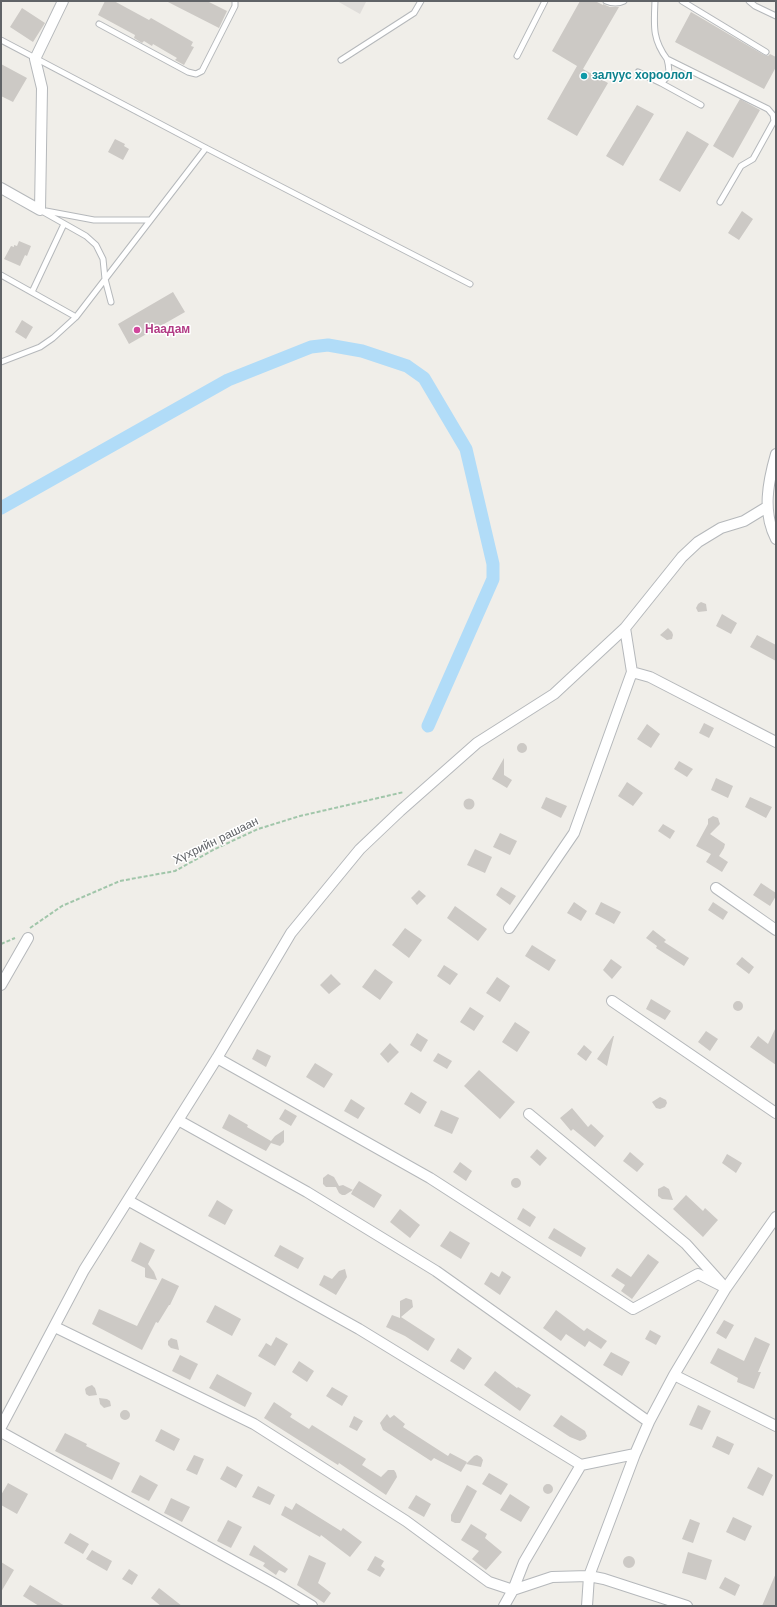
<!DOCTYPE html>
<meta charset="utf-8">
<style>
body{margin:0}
#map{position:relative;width:777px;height:1607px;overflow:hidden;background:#f0eee9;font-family:Helvetica,sans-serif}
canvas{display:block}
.frame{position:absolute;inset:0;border:2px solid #606367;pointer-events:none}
</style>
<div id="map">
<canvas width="777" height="1607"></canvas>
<div class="frame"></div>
</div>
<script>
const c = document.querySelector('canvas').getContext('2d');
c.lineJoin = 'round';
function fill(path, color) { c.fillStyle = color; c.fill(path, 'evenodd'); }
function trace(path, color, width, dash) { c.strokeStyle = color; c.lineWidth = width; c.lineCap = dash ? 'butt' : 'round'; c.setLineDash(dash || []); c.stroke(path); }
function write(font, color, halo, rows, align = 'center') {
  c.font = font + ' Helvetica,sans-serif'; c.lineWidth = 3; c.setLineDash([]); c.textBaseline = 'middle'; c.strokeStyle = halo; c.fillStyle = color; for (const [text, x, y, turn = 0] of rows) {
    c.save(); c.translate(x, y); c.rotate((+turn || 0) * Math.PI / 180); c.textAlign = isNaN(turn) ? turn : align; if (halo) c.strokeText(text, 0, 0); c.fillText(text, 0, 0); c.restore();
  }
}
fill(new Path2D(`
 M337,1h27l2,1 -6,12z`), '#dfddda');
trace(new Path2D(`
 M1,508l227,-128 83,-33 17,-2 34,6 45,15 17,12 42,71 27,115v15l-65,147`), '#b1dcf8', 13);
fill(new Path2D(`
 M105,1h9l35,19 2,-2 42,24 -2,4 3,1 -10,18 -9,-5 2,-2 -24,-14 -1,2 -8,-5 -2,2 -8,-5 1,-3 -37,-20z
 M166,1h41l20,10 -8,17z
 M580,1h15l8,4v-1l7,3h9l-36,62 25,14 -31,53 -30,-17 30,-53 -25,-15z
 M22,8l23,15 -12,19 -23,-15z
 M691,12l73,43 4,1 2,-2 6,3v10l-12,22 -89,-47z
 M1,64l26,14 -14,24 -12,-6z
 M740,99l20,11 -27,48 -20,-12z
 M637,105l17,9 -31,52 -17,-10z
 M687,131l22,13 -29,48 -21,-12z
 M115,139l10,5 -1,2 5,3 -6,11 -15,-8z
 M742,211l11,8 -14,21 -11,-7z
 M19,241l12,5 -4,10 -2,-1 -5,11 -16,-7 7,-13 3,1v-2l3,1z
 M173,292l12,20 -56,32 -11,-20z
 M22,320l11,7 -7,12 -11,-7z
 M701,602l5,2 1,7 -9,1 -2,-4 2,-4z
 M722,614l15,9 -6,11 -15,-8z
 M668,628l4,4 1,3 -1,4 -5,1 -7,-5z
 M757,635l19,10v16l-26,-14z
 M704,723l10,5 -5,10 -10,-5z
 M647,724l13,10 -9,14 -14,-9z
 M517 748a5 5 0 1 1 10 0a5 5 0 1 1-10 0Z
 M504,758v17l8,5 -5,8 -15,-9z
 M679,761l14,8 -6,8 -13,-8z
 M716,778l17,8 -5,12 -17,-8z
 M627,782l16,11 -10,13 -15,-10z
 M546,797l21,9 -6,12 -20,-10z
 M750,797l22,10 -6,11 -21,-11z
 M463.5 804a5.5 5.5 0 1 1 11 0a5.5 5.5 0 1 1-11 0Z
 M713,816l5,2 2,6 -10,10 15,10 -1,4 -5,8 9,6 -6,10 -16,-10 5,-8 -15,-8 12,-22v-5z
 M663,824l12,7 -5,8 -12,-8z
 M500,833l17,8 -7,14 -17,-8z
 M475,849l17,8 -7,16 -18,-8z
 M761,883l15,10v3l-6,10 -17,-11z
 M501,887l15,9 -6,9 -14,-10z
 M419,890l7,6 -9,9 -6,-7z
 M574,902l13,9 -6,10 -14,-8z
 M601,902l20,10 -7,12 -19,-10z
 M713,902l15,10 -5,8 -15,-10z
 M455,906l32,23 -9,12 -31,-23z
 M405,928l17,12 -13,18 -17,-13z
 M653,930l13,10 -2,2 25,16 -5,8 -28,-18 1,-2 -11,-8z
 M532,945l24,15 -7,11 -24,-15z
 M742,957l12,10 -5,7 -13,-10z
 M611,959l11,8 -10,12 -9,-9z
 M444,965l14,9 -8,11 -13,-9z
 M375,969l18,13 -13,18 -18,-13z
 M331,974l10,10 -12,10 -9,-9z
 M497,977l13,9 -10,16 -14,-9z
 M651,999l20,12 -6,9 -19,-11z
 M733 1006a5 5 0 1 1 10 0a5 5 0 1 1-10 0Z
 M470,1007l14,9 -10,15 -14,-9z
 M515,1022l15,10 -13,20 -15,-10z
 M776,1027v38l-26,-18 8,-11 10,8z
 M706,1031l12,8 -8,12 -12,-9z
 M417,1033l11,7 -7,12 -11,-7z
 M613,1036h1l-7,30 -10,-7z
 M390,1043l9,9 -11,11 -8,-9z
 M584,1045l8,7 -6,9 -9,-7z
 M257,1049l14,7 -5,11 -14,-8z
 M438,1053l14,8 -5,8 -14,-8z
 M315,1063l18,11 -9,14 -18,-11z
 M479,1070l36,32 -15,17 -36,-33z
 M411,1092l16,10 -7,12 -16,-10z
 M660,1097l6,3 1,3 -2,4 -5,2 -4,-1 -4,-6z
 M351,1099l14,9 -7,11 -14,-8z
 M572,1108l16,19 3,-3 13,12 -9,11 -22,-18 -2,2 -11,-13z
 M285,1109l12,7 -6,10 -12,-7z
 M441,1110l18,8 -7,16 -18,-8z
 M229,1114l19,11 -1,2 24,14 4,-5 9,-6v12l-4,4 -9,-3 -5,8 -44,-23z
 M537,1149l10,9 -7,8 -10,-9z
 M630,1152l14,12 -7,8 -14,-11z
 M727,1154l15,9 -6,10 -14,-10z
 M460,1162l12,9 -6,10 -13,-9z
 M328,1174l6,3 5,9 4,-1 10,5 6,-9 23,14 -8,13 -23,-14 2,-4 -8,5h-3l-3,-2 -3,-6h-10l-3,-3v-6z
 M511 1183a5 5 0 1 1 10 0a5 5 0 1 1-10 0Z
 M664,1186l5,3 4,11 -11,-1 -4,-3v-7z
 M686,1195l17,16 2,-3 13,12 -15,17 -30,-28z
 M217,1200l16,10 -8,15 -17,-9z
 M523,1208l13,9 -6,10 -13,-8z
 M400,1209l20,16 -10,13 -20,-16z
 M554,1228l32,20 -5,9 -33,-19z
 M450,1231l20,12 -9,16 -21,-13z
 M140,1242l15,8 -7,14 6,8 3,8 -10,-2 -2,-1v-9l-14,-7z
 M280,1245l24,13 -6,11 -24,-13z
 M648,1254l11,8 -27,37 -11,-8 4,-6 -14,-9 6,-8 14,9z
 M345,1269l2,8 -11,18 -17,-10 5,-10 8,4 7,-8z
 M502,1271l9,6 -11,18 -16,-11 7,-12 8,5z
 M162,1278l17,8 -9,19h-1l-11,18 -2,-1 -14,28 -50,-26 7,-15 38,17z
 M406,1298l6,2 1,7 -12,10 34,22 -7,12 -23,-15 -19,-9 6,-12 8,3v-17z
 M215,1305l26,14 -9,17 -26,-14z
 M556,1310l28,21 3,-3 20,13 -6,8 -12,-8 -4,6 -19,-13 -5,7 -18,-13z
 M724,1320l10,5 -8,14 -10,-6z
 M650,1330l11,6 -5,9 -11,-6z
 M276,1337l12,7 -13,22 -17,-10 8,-13 5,3z
 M755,1337l15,7 -12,28h3l-7,17 -17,-7 1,-4 -28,-15 8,-15 26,13z
 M171,1338l6,2 2,10 -8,-2 -3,-3v-4z
 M458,1348l14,10 -8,12 -14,-9z
 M611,1352l19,10 -8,14 -19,-11z
 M180,1355l18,9 -8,16 -18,-9z
 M299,1361l15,10 -7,11 -15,-10z
 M495,1371l22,17 1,-1 13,8 -11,16 -36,-26z
 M217,1374l35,19 -7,14 -36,-19z
 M92,1385l3,3 2,7 -8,1 -3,-2 -1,-5 2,-2z
 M332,1387l16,9 -6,10 -16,-10z
 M99,1398l8,1 3,2 1,5 -7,2 -4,-4z
 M274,1402l18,12 -2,3 19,12 3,-4 54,34 -4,6 19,12 7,-7h6l2,3 1,4 -11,18 -47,-32 -1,2 -74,-47z
 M698,1405l13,6 -9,19 -13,-5z
 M120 1415a5 5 0 1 1 10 0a5 5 0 1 1-10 0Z
 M387,1414l3,4 4,-3 11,9 -2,3 45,29 2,-3 17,9 -6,10 -27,-14 -3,3 -48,-31 -3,-7z
 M561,1415l24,16 2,5 -2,3 -5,2 -10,-4 -17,-11z
 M354,1416l9,5 -6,10 -8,-4z
 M161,1429l19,10 -6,12 -19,-10z
 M65,1433l22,11 -1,2 34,17 -8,17 -57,-29z
 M717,1436l17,8 -5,11 -17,-8z
 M194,1455l10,4 -7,16 -11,-5z
 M477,1455l4,2 2,3 -2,7 -15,-3 8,-8z
 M227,1466l16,9 -7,13 -16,-9z
 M758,1467l15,8 -10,21 -16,-8z
 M489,1473l19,11 -7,11 -19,-11z
 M140,1475l18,10 -9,16 -18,-9z
 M8,1483l20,11 -11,20 -16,-9v-10z
 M543 1489a5 5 0 1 1 10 0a5 5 0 1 1-10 0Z
 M467,1485l10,6 -17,32h-5l-4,-2v-6z
 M258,1486l17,9 -5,10 -18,-8z
 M510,1494l20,13 -9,15 -21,-12z
 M416,1495l15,9 -7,13 -16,-9z
 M171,1498l19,9 -8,15 -18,-9z
 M296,1503l45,28 2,-3 19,14 -12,15 -29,-22 -1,2 -39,-22 4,-9 7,4z
 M733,1517l19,9 -7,15 -19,-9z
 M690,1519l10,4 -7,20 -11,-4z
 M228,1520l14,7 -11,21 -14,-7z
 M471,1524l16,10 -2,4 17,14 -16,18 -14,-11 7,-8 -18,-11z
 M70,1533l19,11 -6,10 -19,-11z
 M254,1545l34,24 -3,4 -6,-3 -3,5 -13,-9 2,-3 -16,-8z
 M92,1550l20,11 -5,10 -21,-12z
 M688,1552l24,8 -6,20 -24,-7z
 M309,1555l17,8 -8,20 13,10 -7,10 -27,-18z
 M375,1556l9,5 -3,5 4,3 -5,8 -13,-7z
 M623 1562a6 6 0 1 1 12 0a6 6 0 1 1-12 0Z
 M1,1562l13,8 -13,22z
 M129,1569l9,6 -6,10 -10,-6z
 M776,1573v33h-14z
 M725,1577l15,8 -5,11 -16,-8z
 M30,1585l35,21h-26l-16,-10z
 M159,1588l23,18h-21l-10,-8z`), '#ccc9c5');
const service = new Path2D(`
 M606,1c7,3 12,3 18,0
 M655,1c-1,24 -3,38 12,58l101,50 5,6 1,6 -21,38 -12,7 -21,36
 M682,1l84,51
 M749,1l6,5 21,10
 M99,24l89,48 8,2 6,-3 33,-65v-5
 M1,40l205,108 264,136
 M517,56l28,-55
 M341,60l73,-47 7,-12
 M638,72l23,11c9,-7 9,-13 6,-24
 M661,83l40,22
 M40,210l46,26 10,9 7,14 2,20 6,23
 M46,211l48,9h56
 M1,275l75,42
 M32,292l32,-68
 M1,362l39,-15 13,-9 23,-21 130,-169`);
const minor = new Path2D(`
 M1,188l39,22 2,-122 -7,-29 28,-58
 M776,454c-8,28 -14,58 0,85
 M632,672l18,5 126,65
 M716,888l60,42
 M509,928l65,-95 58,-161 -7,-44
 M1,985l27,-47
 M612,1001l164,112
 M217,1058l213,120 203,131 65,-35 28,14
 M529,1114l157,130 35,39
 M178,1120l129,72 129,79 213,151
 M129,1201l230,128 222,136 54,-11
 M55,1327l199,97 152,97 83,61 24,8 39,-13 37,-1 15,3 83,27
 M674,1375l102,51
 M1,1427l83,-157 133,-212 74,-125 69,-84 40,-38 77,-68 77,-49 71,-66 57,-71 16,-15 23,-14 23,-7 23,-14
 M1,1432l274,152 37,22
 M504,1606l9,-16 11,-28 57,-97
 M587,1606l2,-30 46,-122 14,-32 25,-47 52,-87 50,-71`);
trace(service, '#b5b8bb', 7);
trace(minor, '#b5b8bb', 12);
trace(new Path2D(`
 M30,928l32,-22 58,-25 55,-10 40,-22 43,-20 42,-13 104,-24
 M1,944l14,-6`), '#a1c6aa', 2, [4, 2]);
trace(service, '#fff', 5);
trace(minor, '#fff', 10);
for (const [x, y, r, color] of [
 [584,76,4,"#0f9aa8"],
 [137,330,4,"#d1479c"]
]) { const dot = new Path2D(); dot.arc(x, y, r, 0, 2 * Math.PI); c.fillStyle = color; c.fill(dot); trace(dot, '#fff', 1.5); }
write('bold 12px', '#0d838f', '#fff', [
 ["залуус хороолол",592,76]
], 'left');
write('bold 12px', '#b23c85', '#fff', [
 ["Наадам",145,330]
], 'left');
write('12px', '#606367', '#fff', [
 ["Хүхрийн рашаан",216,841,-26]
]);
</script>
